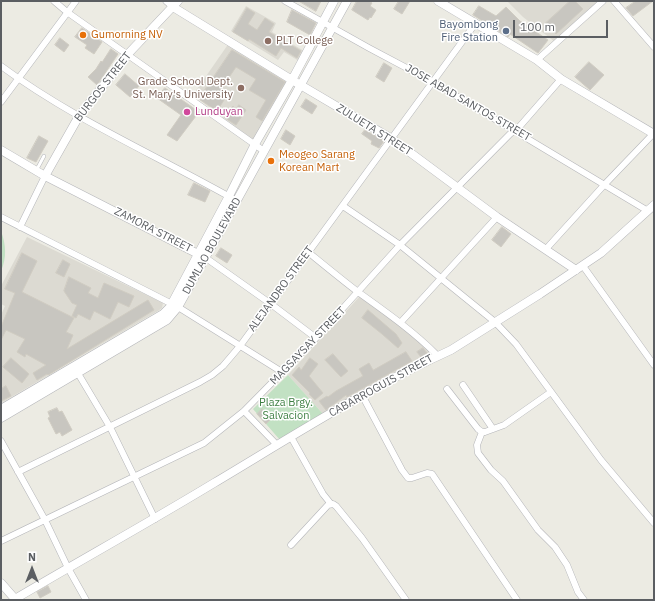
<!DOCTYPE html>
<style>
body{margin:0}
#map{position:relative;width:655px;height:601px;overflow:hidden;background:#ecebe3;font-family:"IBM Plex Sans",sans-serif}
canvas{display:block}
.frame{position:absolute;inset:0;border:2px solid #5b5e62;pointer-events:none}
.north{position:absolute;left:12px;top:549px;width:40px;height:40px;-webkit-text-stroke:3px #fff;paint-order:stroke;rotate:0deg;font-size:11px;font-weight:700;line-height:16px;text-align:center;color:#5b5e62}
.north::after{content:'';display:block;margin:auto;width:14px;height:18px;background:#5b5e62;clip-path:polygon(50% 0,100% 100%,50% 72%,0 100%)}
.scale{position:absolute;left:513px;top:20px;width:95px;height:18px;box-sizing:border-box;border:2px solid #5b5e62;border-top:0;padding-left:5px;font-size:12px;line-height:14px;white-space:nowrap;color:#5b5e62;-webkit-text-stroke:3px #fff;paint-order:stroke}
</style>
<div id="map">
<canvas width="655" height="601"></canvas>
<div class="frame"></div>
<div class="north">N</div>
<div class="scale">100 m</div>
</div>
<script>
const c = document.querySelector('canvas').getContext('2d');
c.lineJoin = 'round';
function fill(path, color) { c.fillStyle = color; c.fill(path, 'evenodd'); }
function trace(path, color, width, dash) { c.strokeStyle = color; c.lineWidth = width; c.lineCap = dash ? 'butt' : 'round'; c.setLineDash(dash || []); c.stroke(path); }
function write(font, color, halo, rows, align = 'center') {
  c.font = font + ' "IBM Plex Sans",sans-serif'; c.lineWidth = 3; c.setLineDash([]); c.textBaseline = 'middle'; c.strokeStyle = halo; c.fillStyle = color; for (const [text, x, y, turn = 0] of rows) {
    c.save(); c.translate(x, y); c.rotate((+turn || 0) * Math.PI / 180); c.textAlign = isNaN(turn) ? turn : align; if (halo) c.strokeText(text, 0, 0); c.fillText(text, 0, 0); c.restore();
  }
}
fill(new Path2D(`
 M507,1h93l-45,41 -32,-25z
 M246,6l30,17 -4,9 32,19 -5,10 -15,-9 -6,8 -47,-29z
 M229,43l59,37 -35,60 -60,-45z
 M27,237l136,66 -1,5 -4,3 -157,92v-88l4,-9 -4,-2v-18z
 M361,295l72,57 -110,62 -35,-39z`), '#dcdad2');
fill(new Path2D(`
 M1,231c5,13 6,27 0,40z
 M288,375l35,39 -43,26 -27,-31z`), '#c2e1c3');
const building = new Path2D(`
 M299,1h22l-5,10z
 M357,1h11l4,2 -2,3 6,4 -5,8 -1,-1 -2,3 -16,-10z
 M399,1h11l-8,13 -8,-5z
 M570,1h5l8,8 -27,25 -10,-11z
 M636,1h17l-20,15 -7,-8z
 M479,6l17,10 10,-9 14,14 28,19 -10,13 -28,-19 -2,3 -35,-22z
 M247,8l8,5 -7,11 9,6 8,-12 9,6 -5,8 32,19 -4,7 -16,-10 -5,8 -27,-17 -1,2 -15,-9z
 M292,10l24,13 -6,12 -23,-13z
 M82,28l20,14 -8,12 -9,-6 2,-3 -12,-8z
 M60,38l9,7 -5,7 -9,-7z
 M111,49l7,5 -21,31 -9,-8 8,-8 5,-8 1,1z
 M232,50l53,32 -23,39 -6,-4 10,-17 -17,-10 7,-11 -20,-12 -19,28 7,5 -7,11 -18,-12z
 M589,62l15,13 -14,15 -15,-13z
 M384,63l8,5 -8,14 -8,-5z
 M125,74l14,12 -9,11 -14,-12z
 M165,88l34,24 -22,29 -10,-6 14,-20 -24,-17z
 M306,99l11,7 -5,8 -11,-7z
 M239,105l7,5 -10,15 -11,-7 8,-12 3,3z
 M286,130l9,6 -5,9 -9,-6z
 M365,130l19,11 -5,7 -8,-4 1,-3 -10,-7z
 M39,136l9,5 -12,21 -9,-4z
 M194,183l16,8 -5,11 -17,-7z
 M502,227l9,7 -10,13 -9,-7z
 M221,248l11,7 -5,8 -11,-7z
 M22,253l15,8 -15,31 52,26 -8,14 7,3 -6,14 81,-49 6,10 -104,64 -2,1 -1,-1 -10,6 -4,-7 13,-8 -20,-11 -1,3 -8,-5 8,-13 -19,-9 -5,10v-13l14,-34 -10,-4z
 M63,260l7,4 -6,13 -8,-4z
 M69,277l22,11 -3,5 10,5 6,-15 30,13 -5,11 -11,-5 -8,17 -16,-8 -4,9 -12,-6 -2,4 -4,-2 5,-11 -5,-2 -8,-12z
 M368,310l28,24 6,9 -4,5 -16,-14 -20,-16z
 M423,348l4,5 -6,4 -4,-5z
 M406,352l6,9 -65,36 -1,-2 -20,15 -7,-9 8,-5 1,1 8,-6 27,-15 -4,-7 10,-6 4,7z
 M333,354l15,17 -7,6 -16,-17z
 M11,358l18,16 -7,9 -19,-16z
 M310,358l8,6 -9,12 14,17 -8,7 -6,-6 1,-1 -18,-18 7,-8 2,3z
 M6,386l5,10 -10,5v-12z
 M57,408l2,4 3,-1 10,19 -10,6 -2,-4 -4,2 -8,-16 2,-1 -2,-5z
 M262,409l9,10 -5,5 -9,-10z
 M48,586l3,6 -11,6 -3,-6z`);
fill(building, '#c8c6c0');
trace(building, '#d0ccc2', 1);
const service = new Path2D(`
 M36,171l8,-15`);
const minor = new Path2D(`
 M54,1l13,11 197,139
 M166,1l7,6
 M285,1l84,47 64,34 215,129
 M614,1l40,46
 M537,60l66,-59
 M1,66c73,54 157,90 236,135
 M1,102l75,-101
 M343,206l57,39 95,77 21,22 85,116 53,63
 M1,217l177,90 104,65
 M20,227l25,-51
 M546,249l59,-65 49,-51
 M308,252c16,13 33,27 50,40 28,20 55,39 79,63
 M206,258l65,46 45,34
 M583,266l71,99
 M401,322l96,-105
 M76,370l34,57 45,92
 M463,385l30,44
 M447,389l31,40 4,3h3l19,-7 47,-33
 M362,395l40,75 6,8h4l15,-5 5,1 85,126
 M244,411l33,34
 M482,432l-5,13 1,8 13,17 12,11 35,49 17,17 12,18 11,27 6,8
 M291,437l32,57 8,10
 M1,441l44,79 23,48 18,32
 M18,472l182,-90 12,-7 11,-9 17,-20 235,-322
 M1,541l203,-98 40,-32 72,-73 84,-93 110,-111 10,-8 41,-47
 M291,545l37,-40 5,-1 3,2 26,32 44,62`);
const tertiary = new Path2D(`
 M438,1l99,59 24,19 93,55
 M173,7l119,73 100,59 105,78 79,53
 M1,150l44,26 157,80
 M45,176l34,-60 49,-62 50,-53
 M1,409l162,-95 7,-7 59,-111 26,-52 37,-64 42,-79
 M1,418l166,-98 11,-13 169,-306
 M1,583l14,16c66,-39 133,-76 199,-116 77,-46 155,-96 237,-133l89,-56 61,-41 53,-48`);
trace(service, '#b4b5b9', 4);
trace(minor, '#b4b5b9', 7);
trace(tertiary, '#b4b5b9', 9);
trace(service, '#fff', 3);
trace(minor, '#fff', 6);
trace(tertiary, '#fff', 8);
for (const [x, y, r, color] of [
 [506,31,4,"#5c6f8a"],
 [83,35,4,"#e8710a"],
 [268,41,4,"#8d6e63"],
 [241,88,4,"#8d6e63"],
 [187,112,4,"#d1479c"],
 [271,161,4,"#e8710a"]
]) { const dot = new Path2D(); dot.arc(x, y, r, 0, 2 * Math.PI); c.fillStyle = color; c.fill(dot); trace(dot, '#fff', 1.5); }
write('11px', '#4e5e75', '#fff', [
 ["Bayombong",498,25],
 ["Fire Station",498,38]
], 'right');
write('11px', '#c56008', '#fff', [
 ["Gumorning NV",91,35],
 ["Meogeo Sarang",279,155],
 ["Korean Mart",279,168]
], 'left');
write('11px', '#785e54', '#fff', [
 ["PLT College",276,41],
 ["Grade School Dept.",233,82,"right"],
 ["St. Mary's University",233,95,"right"]
], 'left');
write('11px', '#5b5e62', '#fff', [
 ["BURGOS STREET",103,87,-52],
 ["JOSE ABAD SANTOS STREET",468,103,30],
 ["ZULUETA STREET",374,130,32],
 ["ZAMORA STREET",153,230,27],
 ["DUMLAO BOULEVARD",212,246,-61],
 ["ALEJANDRO STREET",281,289,-54],
 ["MAGSAYSAY STREET",308,346,-46],
 ["CABARROGUIS STREET",381,386,-29]
]);
write('11px', '#b23c85', '#fff', [
 ["Lunduyan",195,112]
], 'left');
write('11px', '#3e7f43', '#fff', [
 ["Plaza Brgy.",286,403],
 ["Salvacion",286,416]
]);
</script>
